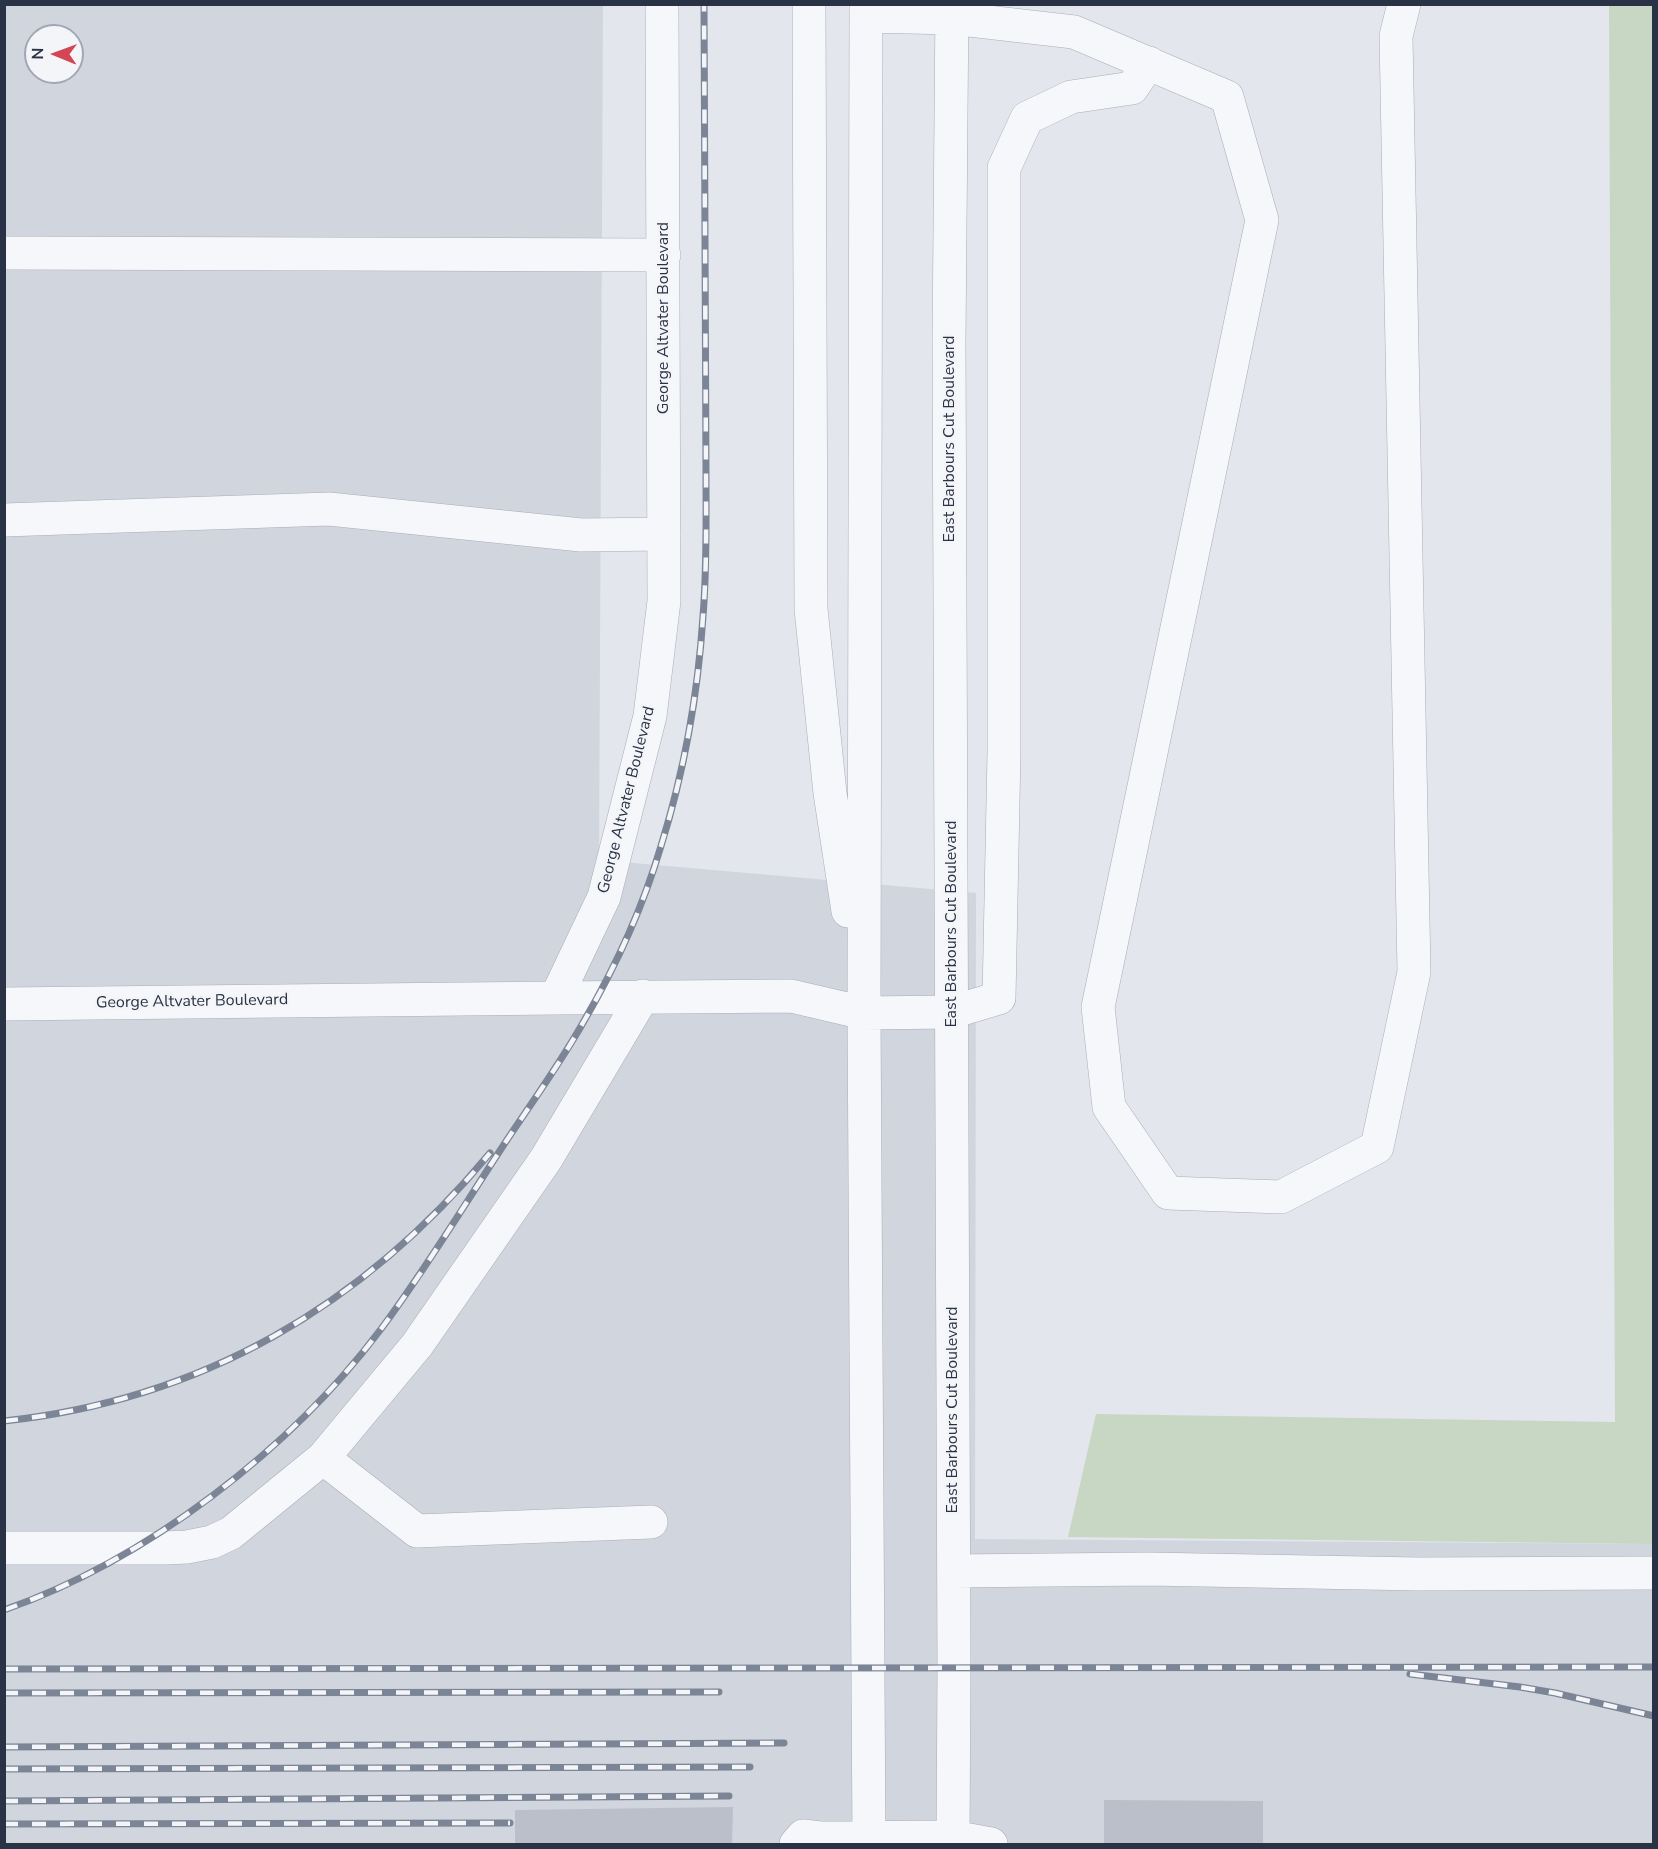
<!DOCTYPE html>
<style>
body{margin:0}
#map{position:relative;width:1658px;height:1849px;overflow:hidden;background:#e3e6ec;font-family:"Nunito Sans",sans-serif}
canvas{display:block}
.frame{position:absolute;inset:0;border:6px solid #2a3345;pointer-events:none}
.north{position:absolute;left:24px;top:24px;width:60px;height:60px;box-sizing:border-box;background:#f3f5f9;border:2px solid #a3a7b1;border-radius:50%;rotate:271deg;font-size:16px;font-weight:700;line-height:24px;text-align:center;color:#2a3345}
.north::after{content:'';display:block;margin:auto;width:21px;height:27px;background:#d44555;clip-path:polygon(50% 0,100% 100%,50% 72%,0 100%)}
</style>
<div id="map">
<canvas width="1658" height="1849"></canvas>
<div class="frame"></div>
<div class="north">N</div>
</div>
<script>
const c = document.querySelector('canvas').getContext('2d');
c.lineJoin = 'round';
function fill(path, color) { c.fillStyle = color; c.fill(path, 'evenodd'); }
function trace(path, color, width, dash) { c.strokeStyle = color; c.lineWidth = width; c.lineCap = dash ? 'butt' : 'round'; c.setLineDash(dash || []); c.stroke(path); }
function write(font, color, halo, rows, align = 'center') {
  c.font = font + ' "Nunito Sans",sans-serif'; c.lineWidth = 5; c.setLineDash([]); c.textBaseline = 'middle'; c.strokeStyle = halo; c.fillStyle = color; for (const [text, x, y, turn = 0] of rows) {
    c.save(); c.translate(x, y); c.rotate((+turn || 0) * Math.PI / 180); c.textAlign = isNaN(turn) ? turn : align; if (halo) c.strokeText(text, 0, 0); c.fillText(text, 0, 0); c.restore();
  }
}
fill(new Path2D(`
 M5,5h598l-4,855 377,33 -1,646 678,5v300h-1648zM36,36h36v36h-36z`), '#d1d5de');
fill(new Path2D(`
 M1609,5h45l-1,1539 -585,-7 28,-123 519,8z`), '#c8d6c4');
fill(new Path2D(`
 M1104,1800l159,1v43h-159z
 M733,1807l-1,37h-217v-34z`), '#babfca');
const minor = new Path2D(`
 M809,4l2,605 19,184 18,118
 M866,4l-2,1009 5,831
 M952,4l-3,337 5,1326 -1,177
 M866,16l86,2 122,14 153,65 35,123 -164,787 11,100 59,86 113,4 96,-50 37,-175 -18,-936 8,-32
 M4,253l660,2
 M4,520l325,-11 252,26 83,-1
 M556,998l235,-2 73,17 88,-1 47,-14 5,-246v-584l23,-50 44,-21 61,-9 17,-25
 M4,1004l552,-6 48,-101 46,-181 14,-115 -2,-597
 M323,1458l94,-113 129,-186 97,-163
 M4,1548h161l22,-1 25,-5 19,-9 92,-75 94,73 234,-9
 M954,1571l194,-2 270,5 236,-1
 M796,1844l7,-8 17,2 133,-1 38,7`);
trace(minor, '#a8adb7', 34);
trace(minor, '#f6f7fa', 33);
const rail = new Path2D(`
 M4,1421c198,-21 360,-116 486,-268
 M4,1610c143,-50 287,-161 377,-281 44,-59 82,-122 122,-183 27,-41 57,-82 81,-125 32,-55 59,-114 77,-175 23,-74 37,-152 42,-230 4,-47 3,-94 3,-142l-2,-470
 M4,1669l1650,-2
 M1410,1674l110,13 35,6 99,23
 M4,1693l715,-1
 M4,1747l780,-4
 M4,1769l746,-2
 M4,1801l725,-5
 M4,1824l506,-1`);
trace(rail, '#7c8596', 7);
trace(rail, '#f3f5f9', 4.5, [14]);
write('16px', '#2a3345', '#f3f5f9', [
 ["George Altvater Boulevard",664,318,-90],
 ["East Barbours Cut Boulevard",950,439,-90],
 ["George Altvater Boulevard",627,800,-76],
 ["East Barbours Cut Boulevard",952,924,-90],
 ["George Altvater Boulevard",192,1002,-1],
 ["East Barbours Cut Boulevard",953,1410,-90]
]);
</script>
